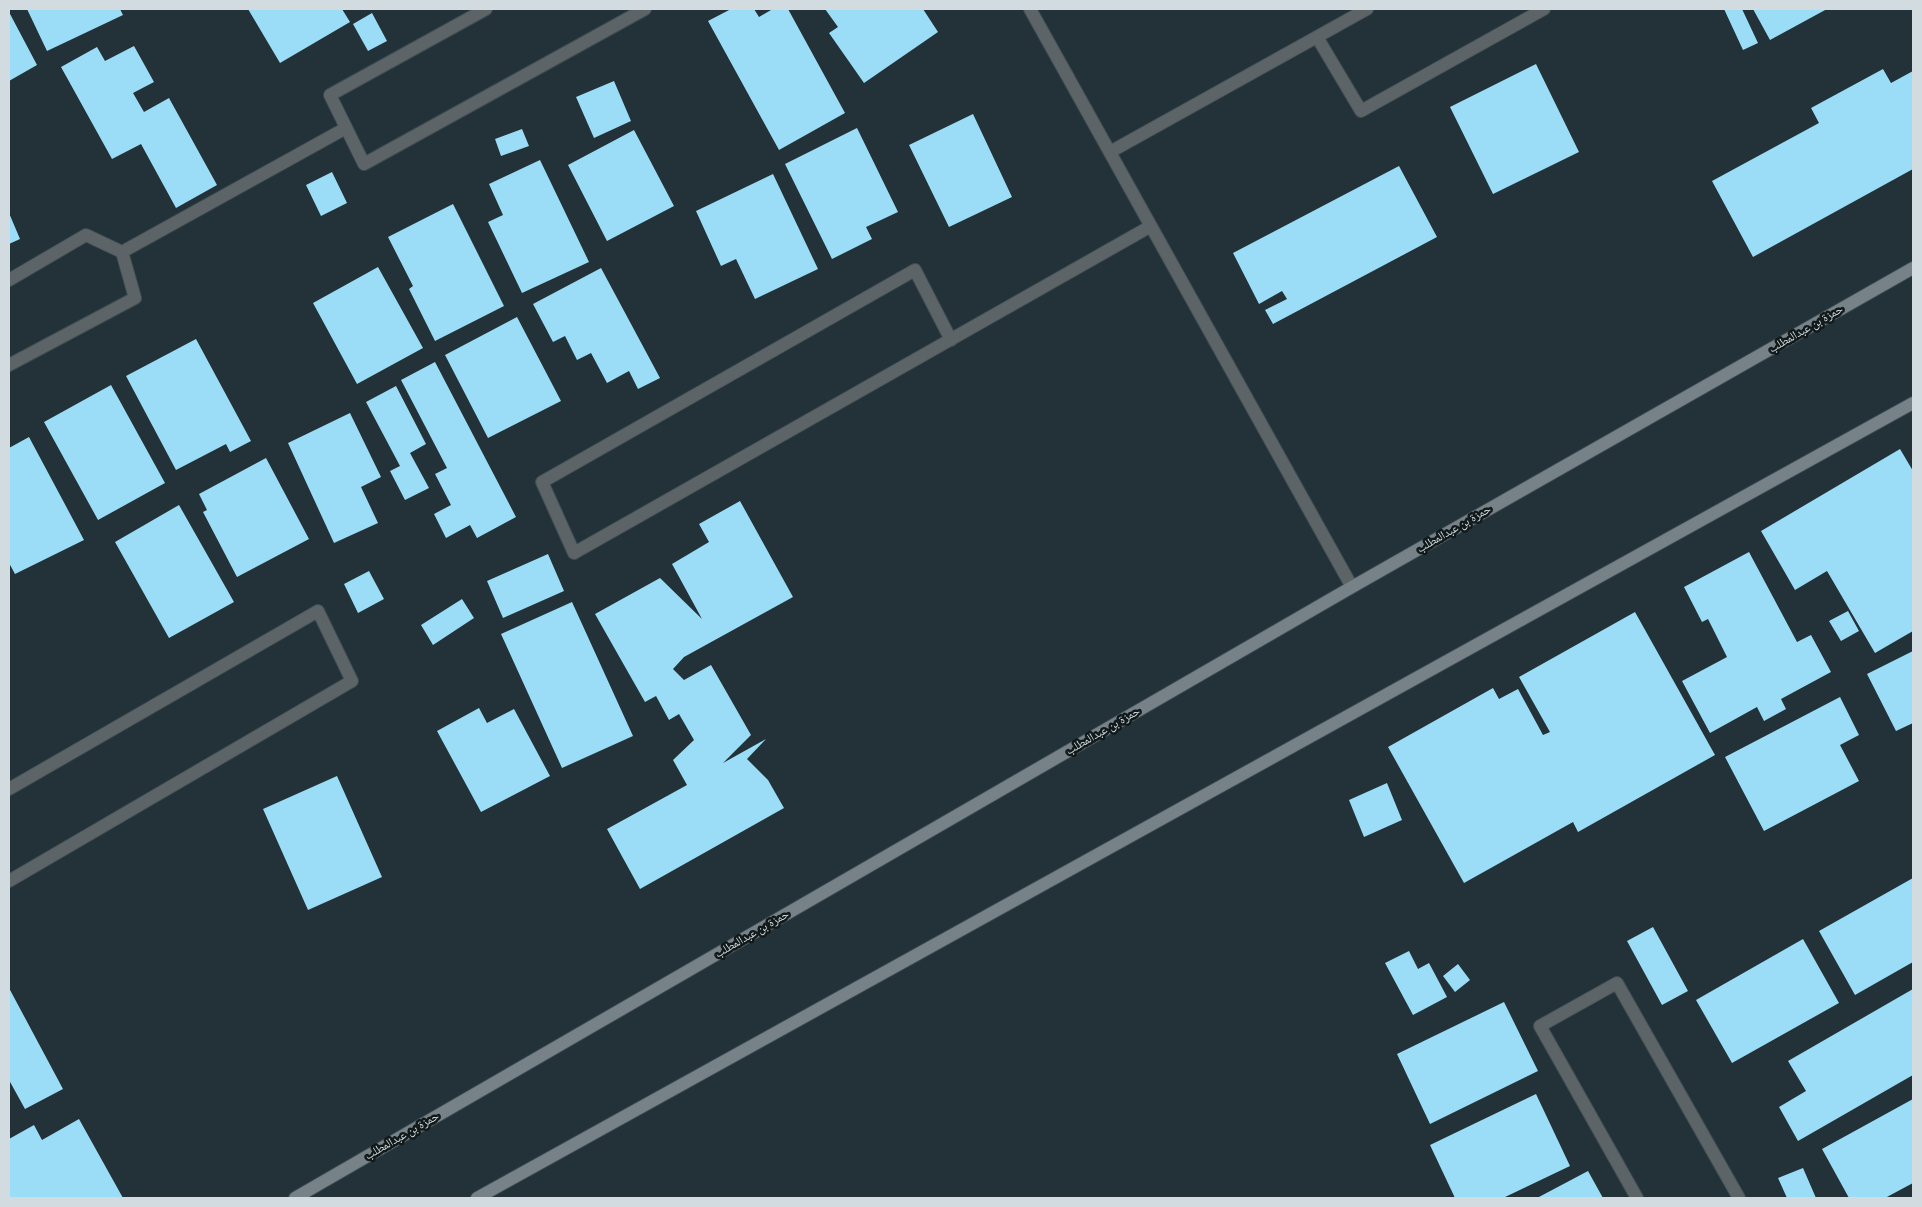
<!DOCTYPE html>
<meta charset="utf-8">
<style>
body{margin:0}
#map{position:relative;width:1922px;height:1207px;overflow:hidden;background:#223238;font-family:"PT Sans Narrow",sans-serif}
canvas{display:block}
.frame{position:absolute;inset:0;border:10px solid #d2dce0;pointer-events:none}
</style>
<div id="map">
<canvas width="1922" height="1207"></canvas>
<div class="frame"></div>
</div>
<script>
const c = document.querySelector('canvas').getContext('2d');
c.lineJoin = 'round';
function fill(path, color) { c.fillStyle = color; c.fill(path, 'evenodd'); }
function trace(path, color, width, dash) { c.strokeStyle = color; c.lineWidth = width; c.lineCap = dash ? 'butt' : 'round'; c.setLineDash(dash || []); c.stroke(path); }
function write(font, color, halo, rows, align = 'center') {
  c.font = font + ' "PT Sans Narrow","Noto Naskh Arabic",sans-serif'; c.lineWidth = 5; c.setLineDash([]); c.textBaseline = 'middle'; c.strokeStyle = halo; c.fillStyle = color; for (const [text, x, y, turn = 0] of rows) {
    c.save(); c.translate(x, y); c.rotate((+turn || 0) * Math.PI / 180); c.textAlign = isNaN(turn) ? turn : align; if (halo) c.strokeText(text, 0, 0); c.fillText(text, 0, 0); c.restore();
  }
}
fill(new Path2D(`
 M27,9h93l3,6 -76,36z
 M248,9h94l8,13 -70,41z
 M731,9h23l5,8 12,-7 -1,-1h18l57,104 -66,37 -71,-129z
 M825,9h98l15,23 -74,51 -35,-50 9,-6z
 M1724,9h18l16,34 -15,7z
 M1753,9h74l-57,31z
 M9,12l28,53 -28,16z
 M372,13l15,28 -19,10 -15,-27z
 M134,46l20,36 -21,11 11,19 25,-14 48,87 -41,23 -35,-64 -29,15 -51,-92 36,-20 8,14z
 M1536,64l43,88 -86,42 -43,-87z
 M1883,69l8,14 22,-12v98l-160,88 -41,-76 107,-58 -8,-15z
 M614,81l17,40 -37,17 -18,-41z
 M973,114l39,83 -63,30 -40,-82z
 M857,128l41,84 -32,15 6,12 -40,20 -47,-95z
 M522,129l7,17 -28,10 -6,-17z
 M634,130l40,76 -67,35 -39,-76z
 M540,160l49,102 -67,31 -34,-71 15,-7 -14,-31z
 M1399,166l38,71 -164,87 -8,-14 22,-11 -5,-8 -23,13 -26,-51z
 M332,172l15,31 -26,13 -15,-31z
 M773,174l45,95 -63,30 -19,-40 -15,7 -25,-55z
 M453,204l51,102 -69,35 -26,-52 4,-3 -25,-49z
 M9,213l11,26 -11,5z
 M378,267l45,81 -66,36 -44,-81z
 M601,268l59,110 -22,11 -9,-18 -22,12 -16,-30 -14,7 -12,-24 -12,6 -20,-38z
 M517,317l44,84 -73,37 -43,-83z
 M196,339l55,102 -21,11 -4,-8 -50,26 -50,-94z
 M435,362l81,155 -39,21 -7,-13 -24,13 -12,-24 17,-9 -16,-31 12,-6 -46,-88z
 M111,385l54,98 -67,37 -54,-98z
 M396,386l30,58 -16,9 19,35 -24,12 -15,-29 10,-5 -34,-64z
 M350,413l31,64 -20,10 17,36 -44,20 -46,-100z
 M29,437l55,103 -69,34 -6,-11v-115z
 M1900,449l13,22v160l-38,22 -48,-82 -32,19 -34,-59z
 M266,458l43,81 -72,38 -34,-65 4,-2 -8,-16z
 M740,501l53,96 -109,60 -11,12 11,11 27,-15 40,70 -28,28 43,-24 -19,20 21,21 16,28 -144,81 -33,-60 80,-44 -14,-25 21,-20 -15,-26 -10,6 -13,-24 -11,6 -50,-88 65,-36 42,41 -30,-55 37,-22 -10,-18z
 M179,505l55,97 -65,36 -54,-96z
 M1749,552l48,90 14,-7 20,37 -50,27 5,10 -22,12 -7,-14 -47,26 -28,-52 45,-24 -19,-38 -6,3 -18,-35z
 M548,554l16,37 -61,27 -16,-37z
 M369,571l15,28 -26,14 -14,-29z
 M462,599l12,19 -41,27 -12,-20z
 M572,602l61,134 -71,32 -61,-134z
 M1848,611l11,20 -18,10 -12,-20z
 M1635,612l80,143 -137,77 -5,-10 -109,61 -76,-136 105,-59 6,11 19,-10 25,46 7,-3 -31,-55z
 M1913,651v72l-17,8 -29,-57z
 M1840,697l19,38 -19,10 19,36 -95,50 -39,-74z
 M479,708l8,15 27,-14 36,67 -69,36 -44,-81z
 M337,776l45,101 -74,33 -45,-101z
 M1387,783l15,37 -38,17 -15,-37z
 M1913,878v84l-58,33 -36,-64z
 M1653,927l35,64 -26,14 -35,-64z
 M1803,939l36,64 -107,60 -36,-63z
 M1409,951l9,18 11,-6 18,34 -34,18 -28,-52z
 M1458,964l12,16 -15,12 -12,-16z
 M9,988l54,101 -38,20 -16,-29z
 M1913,989v86l-115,66 -19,-34 27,-16 -18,-30z
 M1504,1002l34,69 -108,53 -33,-70z
 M1536,1094l34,72 -67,32h-48l-25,-53z
 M1913,1099v84l-28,15h-36l-27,-49z
 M79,1119l44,79h-114v-59l25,-14 8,15z
 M1803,1168l13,30h-29l-9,-20z
 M1588,1171l15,27h-66z`), '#9bddf6');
const street = new Path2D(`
 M486,9l-156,86 34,69 281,-155
 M1030,9l322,578
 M1317,37l44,74 183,-102
 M1110,152l257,-143
 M122,252l224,-124
 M9,280l77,-45 36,17 13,46 -126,67
 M951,340l-36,-70 -373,212 32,71 577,-327
 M9,789l309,-178 34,70 -343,200
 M1637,1198l-97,-172 77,-43 122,215`);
const secondary = new Path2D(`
 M295,1198l1057,-611 561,-319
 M477,1198l1436,-795`);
trace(street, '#3e4d53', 14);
trace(secondary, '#3e4d53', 14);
trace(street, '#5d6468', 12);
trace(secondary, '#768287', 12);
write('12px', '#d2dce0', '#11191b', [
 ["حمزة بن عبدالمطلب",1806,329,-30],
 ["حمزة بن عبدالمطلب",1454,529,-30],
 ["حمزة بن عبدالمطلب",1103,731,-30],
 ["حمزة بن عبدالمطلب",752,934,-30],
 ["حمزة بن عبدالمطلب",402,1136,-30]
]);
</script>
